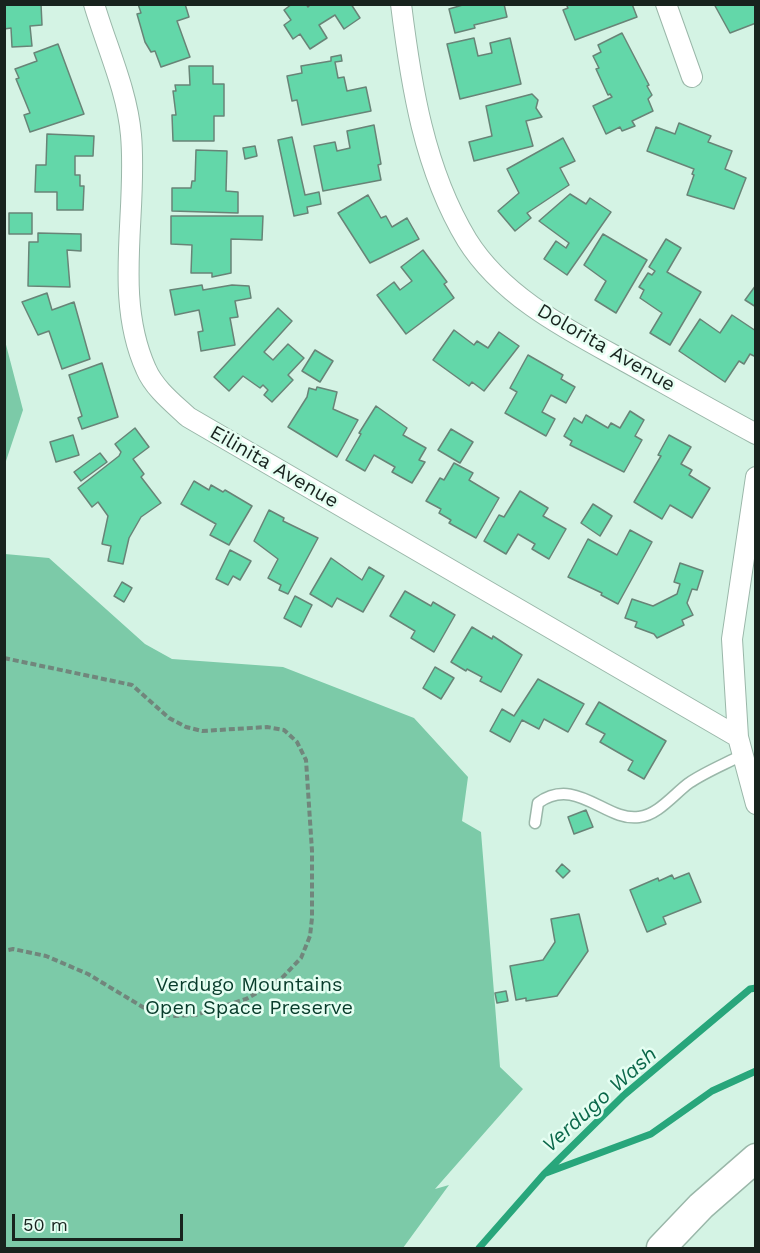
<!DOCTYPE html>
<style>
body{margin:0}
#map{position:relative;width:760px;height:1253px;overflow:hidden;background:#d4f3e4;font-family:"Work Sans",sans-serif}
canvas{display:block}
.frame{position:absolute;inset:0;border:6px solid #18231e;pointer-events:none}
.scale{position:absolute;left:12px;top:1214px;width:171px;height:27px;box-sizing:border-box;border:3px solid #18231e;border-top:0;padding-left:8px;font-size:18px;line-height:21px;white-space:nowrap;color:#18231e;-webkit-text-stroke:4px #e5fef2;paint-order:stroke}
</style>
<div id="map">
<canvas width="760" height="1253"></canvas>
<div class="frame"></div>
<div class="scale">50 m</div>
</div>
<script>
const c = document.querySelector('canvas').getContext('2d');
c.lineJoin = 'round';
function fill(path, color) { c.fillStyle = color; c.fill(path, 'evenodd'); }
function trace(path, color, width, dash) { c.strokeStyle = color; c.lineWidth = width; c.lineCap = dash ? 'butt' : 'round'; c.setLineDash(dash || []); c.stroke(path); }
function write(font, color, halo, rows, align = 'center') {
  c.font = font + ' "Work Sans",sans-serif'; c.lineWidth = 5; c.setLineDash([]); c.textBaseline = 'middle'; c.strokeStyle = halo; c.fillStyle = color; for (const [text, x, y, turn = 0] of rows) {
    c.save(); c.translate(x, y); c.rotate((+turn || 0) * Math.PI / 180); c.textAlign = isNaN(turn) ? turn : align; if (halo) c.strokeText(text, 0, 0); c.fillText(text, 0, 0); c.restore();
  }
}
fill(new Path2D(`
 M4,337l19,73 -18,54h-1z
 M5,554l44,4 96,86 27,15 111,8 131,51 54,59 -6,44 19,11 19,235 23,22 -88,100 14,-4 -46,63h-398z`), '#7ccaa8');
trace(new Path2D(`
 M546,1173l105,-39 61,-43 44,-20
 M479,1248l65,-74 80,-79 126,-106 6,-1`), '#28a67b', 7);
const building = new Path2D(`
 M4,4h37l1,21 -12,1 2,20 -20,1 -1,-19 -7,1z
 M138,4h47l4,13 -12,4 13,36 -29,10 -6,-16 -4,1 -6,-10 -8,-28 4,-1z
 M292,4h14l2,3 3,-3h40l9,14 -16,11 -9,-14 -16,10 8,13 -17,11 -10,-15 -7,5 -9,-14 7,-5 -7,-10z
 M504,4l3,13 -33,8 1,3 -20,5 -6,-24 17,-5z
 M566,4h66l5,13 -62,23 -12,-30 5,-2z
 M714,4h42v19l-26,10z
 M622,33l27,52 -2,1 5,9 -4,4 5,12 -21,10 3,5 -13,5 -2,-4 -14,7 -13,-28 19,-9 -2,-3 -2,1 -12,-26 3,-1 -6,-12 8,-4 -3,-7z
 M474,38l4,18 14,-3 -2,-10 20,-5 11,46 -61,15 -13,-55z
 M58,44l26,70 -54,18 -6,-17 6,-2 -14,-34 3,-1 -4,-9 22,-8 -3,-8z
 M341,55l1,6 -7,1 3,16 6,-1 3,14 19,-4 5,24 -69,14 -5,-25 -5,1 -5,-25 15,-3 -1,-7 30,-5v-4z
 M189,66h24v18h11v32h-10v25h-41l-1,-26h4l-3,-24h3l-1,-6h15z
 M532,94l6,6 -2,8 6,9 -16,4 7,25 -59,15 -5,-19 23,-6 -6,-30z
 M679,123l32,13 -3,6 24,9 -7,18 21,9 -12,31 -47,-14 7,-20 -2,-1 2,-5 -47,-18 9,-24 19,7z
 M374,125l7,39 -3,1 3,15 -58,11 -9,-45 21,-4 2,9 13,-3 -3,-17z
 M47,134l47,2 -1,20h-18v19h5v11h4l-1,24h-26v-18h-22l1,-27h10z
 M292,137l13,58 14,-3 2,12 -14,3 1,6 -14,3 -16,-76z
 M563,138l12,23 -15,7 9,17 -42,28 4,5 -16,13 -17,-20 21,-18 -12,-24z
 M255,146l2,10 -12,3 -2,-11z
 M196,150l31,1 -1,40 12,1v21l-66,-2v-23h19l1,-7h3z
 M570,194l16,10 4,-6 21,14 -44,63 -23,-16 12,-18 10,7 3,-5 -30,-22z
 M368,195l13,23 5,-2 6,11 15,-9 12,21 -49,24 -32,-50z
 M9,213h23v21h-23z
 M171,216h92l-1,24 -31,-1v34l-19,4v-4h-21l1,-28 -21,-1z
 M38,233l43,1v17l-14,-1 3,37 -42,-1 1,-44h9z
 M603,234l44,26 -31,53 -21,-13 11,-19 -22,-16z
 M666,239l15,9 -14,24 34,20 -31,53 -20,-12 12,-20 -22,-15 4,-8 -5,-3 9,-14 4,2 3,-4 -6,-4z
 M423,250l24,32 -3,2 10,14 -48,36 -29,-39 17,-13 6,8 12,-9 -11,-14z
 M202,285l1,5 29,-5 17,1 2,12 -16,3 3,16 -8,1 5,27 -34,6 -3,-19 5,-1 -4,-21 -24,5 -5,-25z
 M756,285v22l-11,-7z
 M47,293l5,17 22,-8 16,57 -28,10 -13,-38 -11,4 -16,-33z
 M278,308l14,13 -28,31 9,8 15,-16 16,14 -16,17 5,5 -21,22 -8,-7 4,-5 -5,-5 -3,3 -17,-12 -14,15 -15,-14z
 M732,315l24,16v26l-6,-3 -6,10 -5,-3 -14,21 -46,-31 21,-32 20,14z
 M454,330l20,15 3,-4 11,7 11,-16 20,14 -35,45 -12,-9 -3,4 -36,-26z
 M315,350l18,11 -13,21 -18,-11z
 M528,355l35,20 -2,4 14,8 -9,16 -15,-8 -9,17 13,7 -9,17 -41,-23 12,-21 -7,-4z
 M102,363l16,54 -36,12 -4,-11 4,-2 -13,-41z
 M317,387l20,5 -4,17 25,11 -21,37 -49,-30 19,-30 2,-9 7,2z
 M376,406l31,22 -4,7 23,13 -7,12 6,2 -13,21 -20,-11 3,-5 -21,-12 -9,16 -19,-11 15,-26 -2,-1z
 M630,411l14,9 -9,16 7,4 -18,32 -54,-27 2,-4 -8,-5 10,-18 8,5 4,-8 22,13 3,-5 9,5z
 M135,428l14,19 -16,12 11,15 -3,3 20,26 -20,14 -12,21 -6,26 -15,-3 3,-15 -9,-2 6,-28 -10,-14 -6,5 -14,-19 41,-32 2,-4 -6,-8z
 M451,429l22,13 -13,21 -22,-13z
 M73,435l6,20 -23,7 -6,-20z
 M669,435l22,12 -10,17 11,6 -3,5 21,13 -18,30 -22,-13 -8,14 -28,-17 27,-46 -3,-1z
 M100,453l7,9 -26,19 -7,-9z
 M454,463l19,10 -4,7 30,18 -23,40 -27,-15 2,-3 -12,-7 2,-4 -15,-8 14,-23 4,2z
 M194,481l15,9 2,-5 12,7 2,-2 27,16 -23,39 -19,-10 6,-11 -35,-20z
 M520,491l28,17 -5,8 23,13 -17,30 -17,-10 3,-5 -17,-10 -12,20 -22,-13 15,-26 5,2z
 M593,504l19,12 -12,20 -19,-13z
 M269,510l15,8 -1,3 35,17 -30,56 -9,-4 2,-5 -13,-7 10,-19 -24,-18z
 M630,530l22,12 -34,62 -17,-9 1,-2 -34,-16 20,-38 29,16z
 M230,550l21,11 -11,19 -7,-4 -5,9 -12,-6z
 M331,558l31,22 7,-13 15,9 -21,36 -26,-14 -5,9 -22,-13z
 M680,563l23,8 -6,19 -5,-1 -5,14 6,12 -11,5 2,5 -27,13 -3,-4 -19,-7 2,-5 -12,-4 7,-19 21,7 24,-12 3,-10 -6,-2z
 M122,582l10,6 -8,14 -10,-6z
 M405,591l26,15 2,-4 22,13 -21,37 -23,-14 4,-7 -25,-15z
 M295,596l17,9 -11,22 -17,-9z
 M472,627l20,12 1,-3 29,19 -21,37 -21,-11 2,-4 -15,-8 -1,2 -15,-9z
 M435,667l19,11 -13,21 -18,-11z
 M538,679l46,25 -16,28 -24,-13 -5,10 -17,-9 -12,22 -20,-11 12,-22 12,7z
 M599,702l67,39 -22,38 -16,-9 5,-9 -33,-19 5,-8 -19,-10z
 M586,810l7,17 -19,7 -6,-17z
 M562,864l8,7 -7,7 -7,-7z
 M689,873l12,29 -38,15 3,7 -19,8 -17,-42 28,-12 1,3 13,-6 2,4z
 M579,914l9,37 -31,45 -31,5v-3l-10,2 -6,-34 33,-6 12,-18 -4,-23z
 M506,991l2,10 -11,2 -2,-10z`);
fill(building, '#63d7a9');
trace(building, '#688477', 1.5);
const service = new Path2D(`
 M535,823l3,-20c38,-28 68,19 101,14 19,-2 35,-23 50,-34 16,-11 36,-19 53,-28`);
const minor = new Path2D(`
 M94,4c13,44 33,86 37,131 7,77 -18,161 15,234 8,19 27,34 42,48l550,320
 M401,4c10,81 23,165 66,236 36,58 103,91 161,123 43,24 85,48 128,71
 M666,4l26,73
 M756,477l-24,162 6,98 18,67`);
const secondary = new Path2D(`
 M661,1248l40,-42 55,-48`);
trace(service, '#9ab7a9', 13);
trace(minor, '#9ab7a9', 22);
trace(secondary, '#9ab7a9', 31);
trace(new Path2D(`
 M4,658l128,27 37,33 17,9 16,4 65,-4 17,3 13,12 9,18 6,91v67l-2,18 -9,22 -20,21 -35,20 -50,16 -24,1 -26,-7 -58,-35 -42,-18 -33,-7 -9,2`), '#71867c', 4, [6, 3]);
trace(service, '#fff', 10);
trace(minor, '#fff', 20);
trace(secondary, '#fff', 28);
write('20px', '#18231e', '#e5fef2', [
 ["Dolorita Avenue",606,348,30],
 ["Eilinita Avenue",274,467,30]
]);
write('20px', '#073b2a', '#e5fef2', [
 ["Verdugo Mountains",249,985],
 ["Open Space Preserve",249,1008]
]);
write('italic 21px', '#0b684a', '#e5fef2', [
 ["Verdugo Wash",600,1100,-42]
]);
</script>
